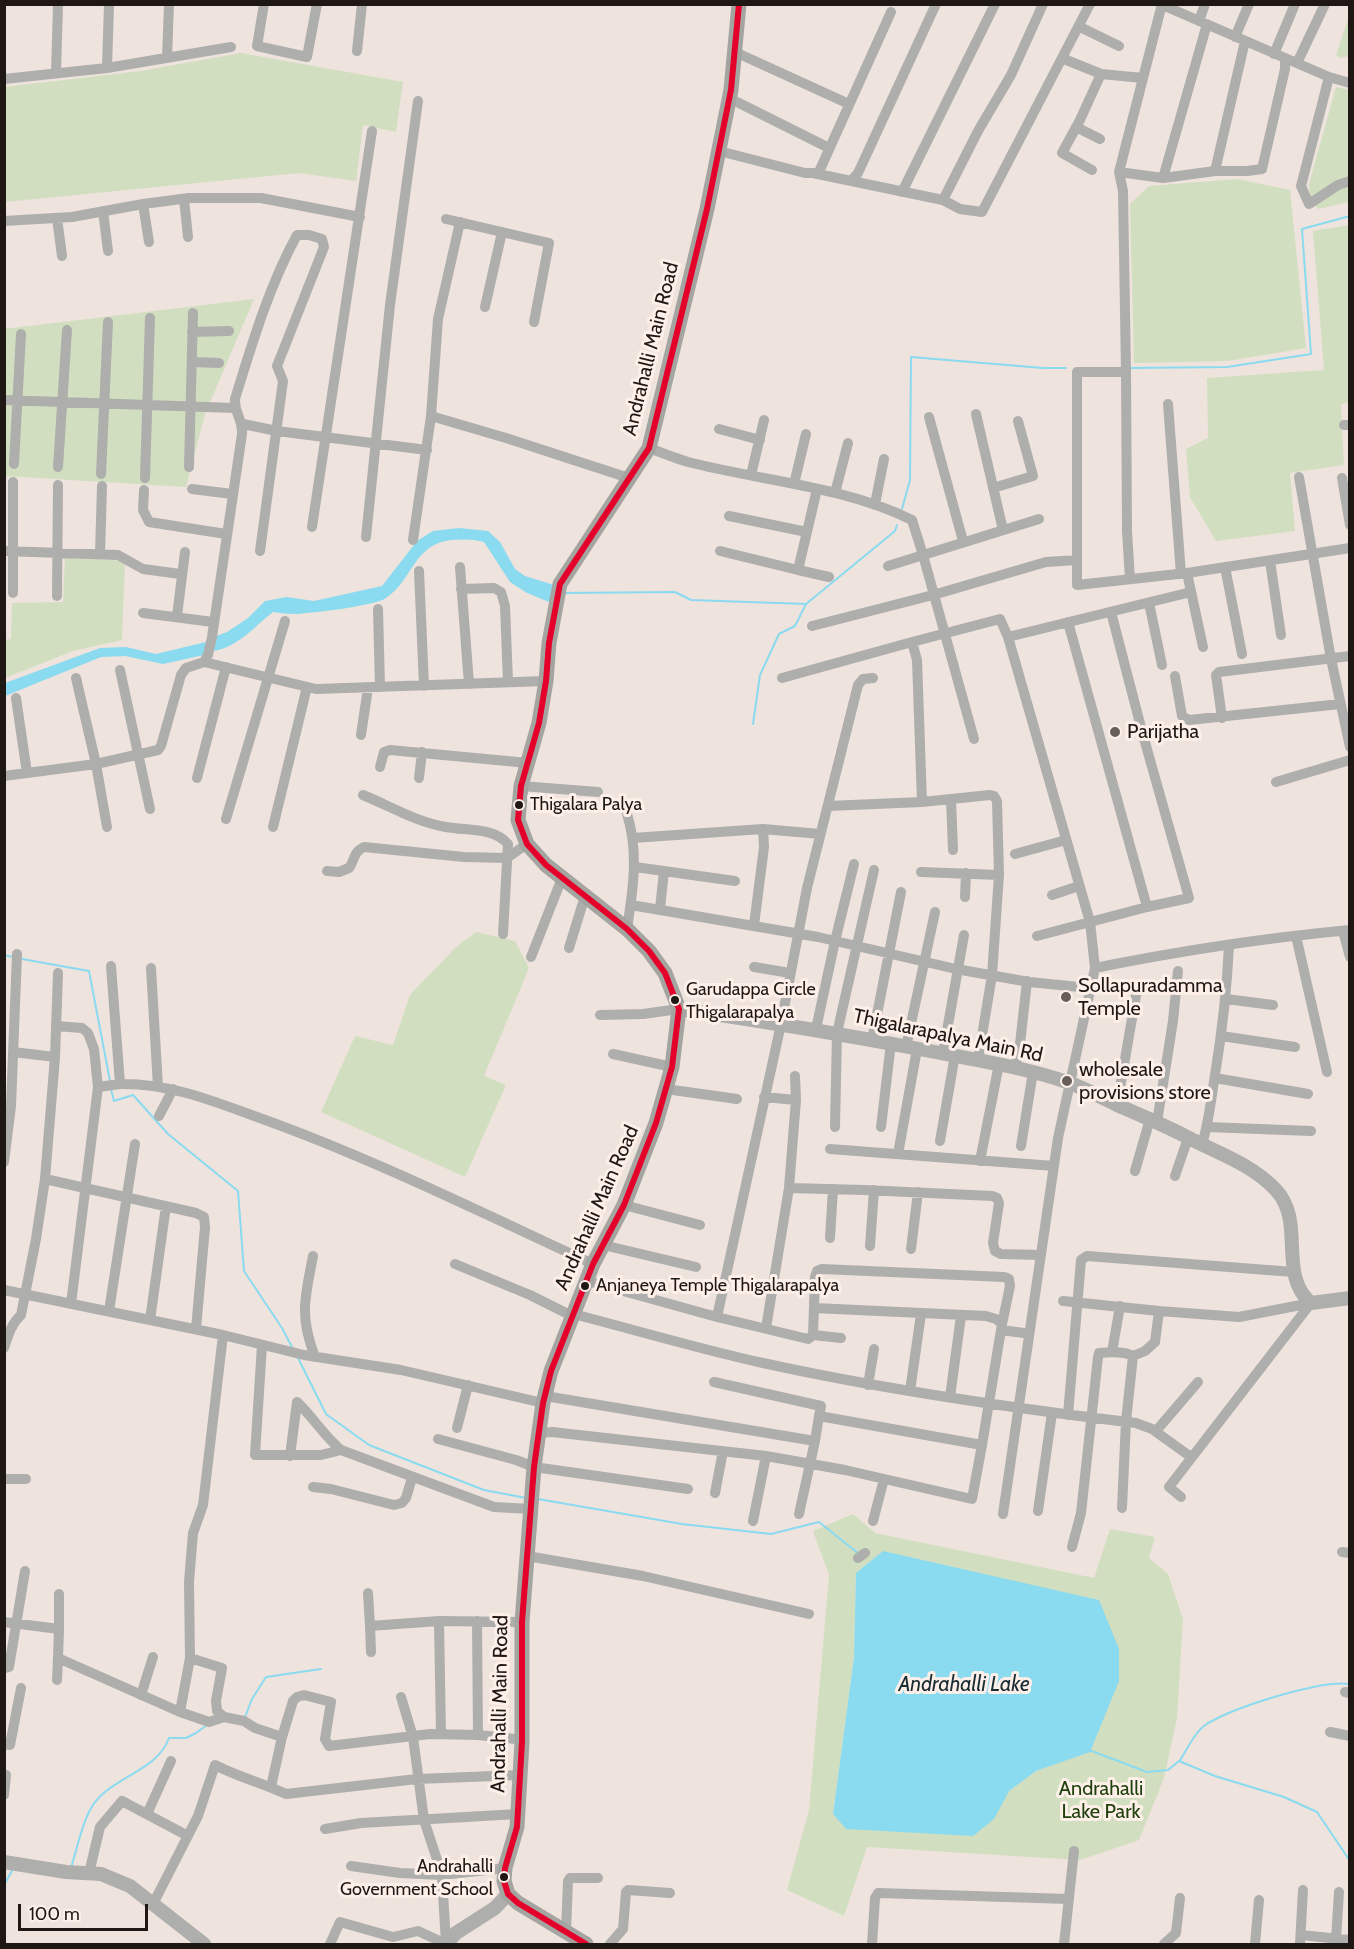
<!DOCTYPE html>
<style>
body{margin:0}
#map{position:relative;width:1354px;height:1949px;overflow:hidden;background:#efe3dd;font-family:Cabin,sans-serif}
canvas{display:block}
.frame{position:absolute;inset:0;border:6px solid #1e1713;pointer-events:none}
.scale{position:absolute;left:18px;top:1904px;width:130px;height:27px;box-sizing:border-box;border:3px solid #1e1713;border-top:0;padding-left:8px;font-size:18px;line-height:21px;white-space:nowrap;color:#1e1713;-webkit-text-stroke:4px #fef0e9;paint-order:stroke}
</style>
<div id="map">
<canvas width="1354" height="1949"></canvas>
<div class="frame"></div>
<div class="scale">100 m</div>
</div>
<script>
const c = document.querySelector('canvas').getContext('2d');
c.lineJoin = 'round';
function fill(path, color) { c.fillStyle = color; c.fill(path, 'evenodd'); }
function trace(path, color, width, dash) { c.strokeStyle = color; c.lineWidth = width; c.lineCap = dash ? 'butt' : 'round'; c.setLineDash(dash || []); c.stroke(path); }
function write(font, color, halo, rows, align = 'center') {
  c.font = font + ' Cabin,sans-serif'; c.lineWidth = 6; c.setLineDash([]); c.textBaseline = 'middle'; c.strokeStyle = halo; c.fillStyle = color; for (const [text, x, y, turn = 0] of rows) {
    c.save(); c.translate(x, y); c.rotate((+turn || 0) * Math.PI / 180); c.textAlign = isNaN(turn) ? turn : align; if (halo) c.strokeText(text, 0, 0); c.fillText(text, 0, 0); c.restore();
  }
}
fill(new Path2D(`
 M1349,16v40l-9,2 -4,-3z
 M241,53l162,29 -7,50 -33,-7 -7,56 -57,-8 -294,29 -1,-115 137,-16z
 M1336,87l13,3v112l-31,7 -8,-13 -1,-12z
 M1237,179l53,11 16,158 -78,13 -94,2 -4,-159 19,-18z
 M1349,225l1,177 -9,2 3,61 -54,8 5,58 -79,10 -26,-44 -4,-48 22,-11 -1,-60 117,-8 -11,-139z
 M254,299l-49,115 -19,73 -181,-11 -1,-147z
 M65,557l60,4 -3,79 -49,11 -68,27v-38l6,-1 1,-36 51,-1z
 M476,932l39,9 14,27 -45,108 22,9 -41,92 -144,-65 34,-76 38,9 17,-50 46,-48z
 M853,1514l22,19 219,45 16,-49 45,8 -6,21 19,16 15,45 -6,99 -13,60 -25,62 -59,20 -213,-13 -23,69 -57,-26 22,-80 20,-235 -16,-44zM883,1551l207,200 -54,20 -27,20 -176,23 21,-157 2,-84z`), '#d1dfc0');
fill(new Path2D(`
 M459,528l29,3 12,11 15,27 10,7 29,9 -5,17 -22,-9 -17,-11 -26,-40c-10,-3 -22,-3 -32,-2 -39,4 -38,39 -66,58 -11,8 -74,15 -90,16 -8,0 -16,-1 -23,-2 -18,14 -36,36 -60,39l1,-14 13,-5 21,-14 17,-17 22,-4 27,4 68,-15 35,-45 16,-10z
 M206,642l-2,13 -41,9 -38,-8 -24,1 -96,39v-13l95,-35 26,-1 30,7z
 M883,1551l216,49 20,49v32l-29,71 -54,19 -27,20 -15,28 -21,17 -127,-7 -13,-15 21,-157 2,-84z`), '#8adaf0');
trace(new Path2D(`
 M1129,368l98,-1 84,-13 -9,-125 48,-13
 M902,509l8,-29 1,-123 132,11h23
 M563,593l112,-1 16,8 115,4
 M753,724l7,-49 19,-41 16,-8 11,-22 89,-73 2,-6
 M4,955l9,2
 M22,959l67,12 21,110
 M111,1089l3,12 19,-6 35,39 70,57 6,80 38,57 10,19
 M298,1358l28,56 43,31 115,45 42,8
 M538,1499l144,25 89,10 48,-12 40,32
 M244,1717h1l7,-18 14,-22 55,-8
 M1089,1750l58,22 21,-2 11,-9 36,15 69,21 33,15 33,49
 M1180,1760c7,-10 14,-27 24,-34 24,-18 117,-46 146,-42
 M71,1868c5,-16 11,-44 19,-58 17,-33 67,-37 79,-72h17l10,-5 11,-8
 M4,1885l9,-16`), '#8adaf0', 2);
trace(new Path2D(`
 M264,4l-7,42 50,11 10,-53
 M1160,4l169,73 -28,109 8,18 29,-19 12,-4
 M1199,21l6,-17
 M1080,27l39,19
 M1235,37l14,-33
 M357,51l5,-47
 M735,52l114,52
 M1274,54l21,-50
 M167,58l2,-54
 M1064,59l37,15 42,4
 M1297,63l28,-59
 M107,68l2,-64
 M56,73l2,-69
 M1329,77l21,6
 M4,79l103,-11 124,-21
 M729,98l100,50
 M1076,127l24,12
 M719,151l86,22h8l130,27 17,9 22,3 108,-208
 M1092,170l-30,-17 17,-31 22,-48
 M1215,171l30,-130
 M1119,172l44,6 52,-7h32l15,-2 23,-100v-11
 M818,174l73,-162
 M1163,178l44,-154
 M851,181l7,-8 78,-169
 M902,192l93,-188
 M184,199l4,38
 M943,200l35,-69 33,-56 32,-71
 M143,204l6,38
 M103,211l5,40
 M57,218l5,38
 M446,219l103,24 -15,79
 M4,221l68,-4 71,-13 46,-6h72l99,19
 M460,222l-22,97 -7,97 75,22 123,40
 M485,307l17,-75
 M192,332l37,-1
 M192,362l27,1
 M1126,372l-3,-181 -4,-19 43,-168
 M4,400l230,8
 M1168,404l13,170
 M976,414l27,116
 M929,417l34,124
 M243,424l34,7 150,19
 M1344,425h6
 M719,429l41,11
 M649,448c13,5 26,10 39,14 74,19 155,24 224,58l11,35 51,184
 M14,464l7,-130
 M58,467l9,-137
 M189,467l4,-154
 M101,474l7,-152
 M751,475l13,-55
 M1299,477l32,182 19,88
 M145,478l5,-160
 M1342,478l8,47
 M794,484l12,-50
 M993,488l40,-12 -15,-55
 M192,489l40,5
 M817,489l-19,81 31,7
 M144,490l-1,20 6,12 77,12
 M835,493l13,-50
 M875,504l9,-45
 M729,516l78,16
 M312,527l60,-396
 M366,537l24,-232 28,-204
 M413,540l18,-124
 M4,551l114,4 25,14 37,5
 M720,551l78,19
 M100,554l2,-68
 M1270,561l11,74
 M888,566l151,-47
 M460,567l9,117
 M1225,567l17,87
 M419,571l5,115
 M1130,579l-3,-48 -1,-159h-49v213l110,-12
 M461,589l33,-1 7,4 4,14 3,76
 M13,593v-111
 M57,596l1,-111
 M1149,603l13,62
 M378,609l2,78
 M143,613l70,9
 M177,616l8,-64
 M1068,622l79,285
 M812,626l121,-31 113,-33 31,-2
 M1203,647l-16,-74 163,-25
 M204,662l4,-7 4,-18 30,-203c1,-17 -8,-19 -7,-35 17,-55 34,-113 62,-164h12l13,4 2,8 -47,119 6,15 -23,170
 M120,670l30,139
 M1175,676l7,40 7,4 151,-16
 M76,678l20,86 11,63
 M782,678l130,-36
 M16,698l11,75
 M1222,718l-6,-43 3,-3 131,-16
 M361,735l7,-47
 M380,767l4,-15 6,-2 138,13
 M4,776l92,-12 62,-14 3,-4 20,-71 5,-7 18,-6 112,27 230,-8
 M197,778l29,-111
 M419,778l3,-26
 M1276,782l74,-22
 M521,786l77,6
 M363,795c27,11 53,27 83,32 21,4 47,0 62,17l-5,90
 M951,799l2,51
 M922,802l68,-7 4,1 3,5 2,74 -7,100 -14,85
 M828,806l94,-4 -5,-142 -5,-18 88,-23 8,18 183,-45
 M226,819l59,-198
 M273,827l34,-140
 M633,838l130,-9 57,5
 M1015,854l51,-14
 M635,867l100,14
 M327,871l12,1 10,-4c6,-8 4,-16 15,-21l100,10 43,1 20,-14
 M921,872l78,3
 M1052,895l27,-9
 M965,897l1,-24
 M631,905l187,32 138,32 73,13 60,6
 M660,909l4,-38
 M754,925l10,-78 -1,-18
 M627,929c6,-39 12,-77 0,-115
 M1343,931l7,26
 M1037,936l110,-29 42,-9 -46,-163 -32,-123
 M1296,936l31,136
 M569,948l16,-52
 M531,957l31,-79
 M111,966l9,118c49,-1 93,17 137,33 115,41 225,96 336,147
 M754,967l36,6
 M151,968l7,119
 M1095,968c84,-17 169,-30 255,-38
 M58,973l-3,84 -10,122 151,34 8,4 1,10 -9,102
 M1226,999l47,6
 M600,1015l43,-1 36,-5
 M56,1026l26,2 6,5 6,16 4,38 -27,217
 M816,1029l19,-88 19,-77
 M1221,1036l74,11
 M872,1040l29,-148
 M906,1047l29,-135
 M13,1052l42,5
 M943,1053l21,-118
 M613,1054l59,13
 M1015,1067l5,-23 7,-63
 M795,1076l1,24
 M1215,1078l93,16
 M98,1087l22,-3
 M666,1089l71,10
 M764,1097l32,3 -7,88
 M1117,1105l21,-121
 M159,1116l14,-27
 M1157,1122l16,-101 5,-50
 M835,1127l2,-94 37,-163
 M881,1127l10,-84
 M1207,1127l104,4
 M940,1141l15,-86
 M1202,1144c7,-22 9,-45 13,-69 7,-43 12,-86 14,-130
 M1021,1146l12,-74
 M830,1149l224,17
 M898,1154l19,-105
 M980,1161l19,-97
 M4,1162l7,-56 6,-152
 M1135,1171l15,-52
 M1175,1176l13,-38
 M624,1205l76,20
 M830,1238l3,-49
 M603,1245l93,22
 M870,1246l4,-56
 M911,1249l7,-57
 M313,1256c-8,42 -14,59 2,101
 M455,1264l75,31 42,21
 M587,1281l130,36 91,22 5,-4 2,-58 2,-6 5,-2 182,8 5,2 1,7 -8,38 -20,121
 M4,1290l219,45 81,20 97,15 142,33
 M1063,1301l96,10 80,6 72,-14
 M814,1308l172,8 10,3 6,5
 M109,1311l26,-167
 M573,1314c63,16 126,35 190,49 123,27 248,45 373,60l16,6 39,28
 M717,1317l64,-293 26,-136 51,-203 5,-6 10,-1
 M150,1320l16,-114
 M766,1328l23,-140 76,2 127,6 5,2 2,5 -6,40 2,8 6,3 40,1
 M1001,1330l23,3
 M813,1335l28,3
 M262,1345l-7,110h66l20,-5 153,57 37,2
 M4,1348c4,-12 7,-24 17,-33l15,-76 9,-60
 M1112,1352l8,-46
 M714,1382l107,24 -2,10
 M868,1385l6,-36
 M910,1391l11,-77
 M950,1397l11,-81
 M1068,1415l13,-155 6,-4 206,16
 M457,1428l11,-43
 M1156,1431l42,-49
 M538,1433l14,-1 214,24 79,14 127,29 10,-54 -163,-29 -4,25 -270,-45
 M438,1439l78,21 18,7 154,22
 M290,1456l7,-54c16,15 27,34 44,48
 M4,1479h22
 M313,1487l18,2 63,16 8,-2 4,-5 6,-20
 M715,1493l8,-42
 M1181,1497l-12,-10 142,-184
 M1122,1508l4,-87 7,-65
 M1038,1511l14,-98
 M799,1514l16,-73
 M1003,1514l55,-376 37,-170 -5,-46 -82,-285
 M753,1521l13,-65
 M873,1521l11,-42
 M1072,1547l9,-34 17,-156 1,-4c11,-1 25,-2 34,3l12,-5 10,-9 4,-31
 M1342,1552l8,1
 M527,1556l116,20 166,38
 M858,1558l7,-5
 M368,1593l2,33
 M59,1594v35
 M439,1621l2,113
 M477,1621l1,114
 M4,1622l55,7 -1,29 122,54 29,10 15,-5
 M371,1652l-1,-26 69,-5 83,1
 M190,1658l32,10 -6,33 1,10 7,6 20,4 11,7 27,9 -11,50
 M4,1668l5,-1 16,-96
 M57,1680l1,-22
 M1345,1692l5,1
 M141,1695l12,-38
 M401,1697l12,40 11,83 18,55 4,69
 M180,1712l10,-54 -1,-76 4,-49 10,-28 20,-170
 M1330,1732l20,4
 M282,1737l11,-36 4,-4 7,-2 27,7 -6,37 4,7 101,-12 48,1 38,4 6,3
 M4,1744l6,1 11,-57
 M4,1795l2,-20
 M147,1814l24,-53
 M325,1829l36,-6 157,-9
 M351,1866l49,7 42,2 63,-7
 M89,1873l11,-46 22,-26 66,35
 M153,1904l45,-88 17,-51c23,12 48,18 71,29l131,-15 103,-4
 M566,1931l2,-50 2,-3h28
 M1301,1935l49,5
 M1336,1939l3,-47
 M330,1944l10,-22 53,15 25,-6 28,13
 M610,1944l13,-15 3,-37 2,-2 42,3
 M872,1944l3,-46 3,-5 191,6
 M1064,1944l10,-93
 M1164,1944l12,-11 4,-35
 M1255,1944l4,-44
 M1300,1944l3,-54`), '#aeaeac', 10);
trace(new Path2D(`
 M679,1009c84,12 168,26 251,42 46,9 93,16 137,31 17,6 34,15 50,23 23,10 47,20 70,32 30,16 65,27 89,53 30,32 1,84 35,113l39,-5
 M4,1862l62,10 35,2 29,12 74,58
 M446,1944l10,-11 39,-25 13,-14`), '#aeaeac', 14);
trace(new Path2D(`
 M586,1944l-68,-41 -10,-9 -4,-13 1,-13 12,-41 5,-85v-120l12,-155 9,-64 8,-32 42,-107 31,-59 32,-82 16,-56 7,-58 -14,-36 -16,-22 -22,-22 -81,-64 -19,-21 -9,-24 3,-34 18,-63 7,-42 3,-38 11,-59 89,-136 58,-239 24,-119 8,-86`), '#a4a4a1', 15);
trace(new Path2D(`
 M586,1944l-68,-41 -10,-9 -4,-13 1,-13 12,-41 5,-85v-120l12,-155 9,-64 8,-32 42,-107 31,-59 32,-82 16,-56 7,-58 -14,-36 -16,-22 -22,-22 -81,-64 -19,-21 -9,-24 3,-34 18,-63 7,-42 3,-38 11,-59 89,-136 58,-239 24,-119 8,-86`), '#e4002b', 6);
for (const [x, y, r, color] of [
 [1115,732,6,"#675e5a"],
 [519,805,5,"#1e1713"],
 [1066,997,6,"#675e5a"],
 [675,1000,5,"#1e1713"],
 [1067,1081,6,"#675e5a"],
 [585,1286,5,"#1e1713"],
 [504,1877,5,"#1e1713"]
]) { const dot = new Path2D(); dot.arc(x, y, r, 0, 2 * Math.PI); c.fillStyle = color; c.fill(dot); trace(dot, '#fef0e9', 2); }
write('18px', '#1e1713', '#fef0e9', [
 ["Thigalara Palya",530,805],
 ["Garudappa Circle",686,990],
 ["Thigalarapalya",686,1013],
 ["Anjaneya Temple Thigalarapalya",596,1286],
 ["Andrahalli",493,1867,"right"],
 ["Government School",493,1890,"right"]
], 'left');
write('20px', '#1e1713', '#fef0e9', [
 ["Andrahalli Main Road",651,349,-76],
 ["Thigalarapalya Main Rd",948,1036,12],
 ["Andrahalli Main Road",597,1208,-66],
 ["Andrahalli Main Road",500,1704,-89]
]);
write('20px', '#1e1713', '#fef0e9', [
 ["Parijatha",1127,732],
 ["Sollapuradamma",1078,986],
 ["Temple",1078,1009],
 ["wholesale",1079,1070],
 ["provisions store",1079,1093]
], 'left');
write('20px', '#1f400c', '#fef0e9', [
 ["Andrahalli",1101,1789],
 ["Lake Park",1101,1812]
]);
write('italic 21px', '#182d34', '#fef0e9', [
 ["Andrahalli Lake",964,1685]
]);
</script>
